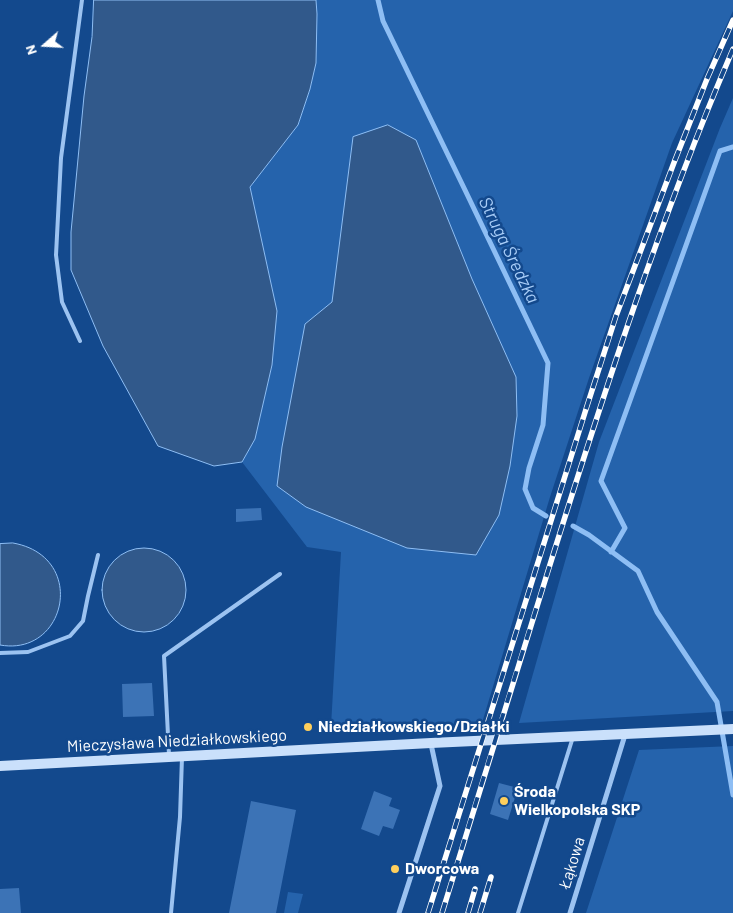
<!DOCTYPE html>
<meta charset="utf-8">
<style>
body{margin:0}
#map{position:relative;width:733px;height:913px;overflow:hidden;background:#13498d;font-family:Barlow,sans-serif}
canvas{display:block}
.north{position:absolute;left:20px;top:20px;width:50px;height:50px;-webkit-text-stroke:4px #13498d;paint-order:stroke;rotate:251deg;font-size:14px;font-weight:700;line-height:20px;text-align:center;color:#fff}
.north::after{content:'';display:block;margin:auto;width:18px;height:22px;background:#fff;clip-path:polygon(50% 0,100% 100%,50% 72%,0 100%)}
</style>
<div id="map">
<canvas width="733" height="913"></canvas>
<div class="north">N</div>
</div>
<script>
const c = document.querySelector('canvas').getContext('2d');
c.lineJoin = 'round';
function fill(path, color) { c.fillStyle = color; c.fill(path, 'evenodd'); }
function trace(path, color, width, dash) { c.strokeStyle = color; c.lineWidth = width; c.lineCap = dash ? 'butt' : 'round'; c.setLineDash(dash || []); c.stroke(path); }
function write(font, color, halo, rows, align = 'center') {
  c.font = font + ' Barlow,sans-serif'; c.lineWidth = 5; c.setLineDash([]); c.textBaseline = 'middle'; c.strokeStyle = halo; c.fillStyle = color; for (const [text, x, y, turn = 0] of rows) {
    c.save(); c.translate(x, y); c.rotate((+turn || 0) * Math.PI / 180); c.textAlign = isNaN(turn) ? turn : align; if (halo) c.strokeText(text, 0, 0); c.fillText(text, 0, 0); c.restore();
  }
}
fill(new Path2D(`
 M316,0h417v11l-61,132 -83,235 -39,119 -68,226 -90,6 -61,-3 10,-174 -34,-5 -65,-85 13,-23 17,-74 5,-54 -27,-124 48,-62 12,-36 6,-26 1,-49z
 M733,98v613l-214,12 80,-281 121,-314z
 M733,746v167h-147l53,-163z
 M288,892l15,2 -5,19h-14z`), '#2563ac');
const water = new Path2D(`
 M94,0h222l1,14 -1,49 -6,26 -12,36 -48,62 27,124 -5,54 -17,74 -13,23 -28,4 -56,-20 -55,-100 -32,-76v-38l13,-136 8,-59z
 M388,125l28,15 56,139 44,98 1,39 -7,50 -11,49 -23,40 -69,-7 -101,-41 -29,-21 5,-39 23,-123 27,-22 21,-165z
 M13,543c75,13 54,114 -13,102v-101z
 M102 590a42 42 0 1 1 84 0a42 42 0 1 1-84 0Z`);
fill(water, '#31598b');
trace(water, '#8ebef4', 1);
trace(new Path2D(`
 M378,0l5,21 82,169 83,173 -5,62 -14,43 -4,21 8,19 13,8
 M573,526l16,9 49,36 19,41 60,90 16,93
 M611,552l14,-24 -24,-47 119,-330 13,-4`), '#8ebef4', 5);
fill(new Path2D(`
 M261,508l1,12 -26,2v-13z
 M152,683l2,33 -31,1 -1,-33z
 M499,783l19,5 -10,32 -18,-6z
 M374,791l18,7 -3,8 11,4 -7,19 -10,-3 -4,10 -18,-7z
 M251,801l45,9 -20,103h-47z
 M19,888l2,25h-21v-24z`), '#3c73b6');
trace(new Path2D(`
 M80,341l-18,-39 -6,-47 5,-97 21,-158
 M0,653l28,-1 42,-16 13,-15 5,-25 10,-41
 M169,755l-5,-99 116,-82
 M171,913l9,-96 2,-60
 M518,913l55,-176`), '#9cc3f1', 4);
trace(new Path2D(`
 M399,913l41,-127 -9,-42
 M570,913l55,-178`), '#9cc3f1', 5);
trace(new Path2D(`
 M0,766l431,-23 302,-14`), '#cae0fb', 10);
const rail = new Path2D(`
 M428,913l159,-507 29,-90 59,-156 32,-81 26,-59
 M442,913c35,-114 70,-228 106,-342 55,-176 112,-352 185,-522
 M468,913l7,-24
 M480,913l11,-36`);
trace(rail, '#fff', 5.5);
trace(rail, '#13498d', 4, [11]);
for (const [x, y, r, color] of [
 [308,727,5,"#ffcf5c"],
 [504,801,5,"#ffcf5c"],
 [395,869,5,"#ffcf5c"]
]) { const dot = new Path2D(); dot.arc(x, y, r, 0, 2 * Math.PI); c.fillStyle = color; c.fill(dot); trace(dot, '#13498d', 2); }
write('bold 16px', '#fff', '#13498d', [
 ["Niedziałkowskiego/Działki",318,727],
 ["Środa",514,792],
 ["Wielkopolska SKP",514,810],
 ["Dworcowa",405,869]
], 'left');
write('16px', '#fff', '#13498d', [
 ["Mieczysława Niedziałkowskiego",177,741,-3],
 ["Łąkowa",572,863,-73]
]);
write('italic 18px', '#a8cdf8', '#13498d', [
 ["Struga Średzka",509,250,64]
]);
</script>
